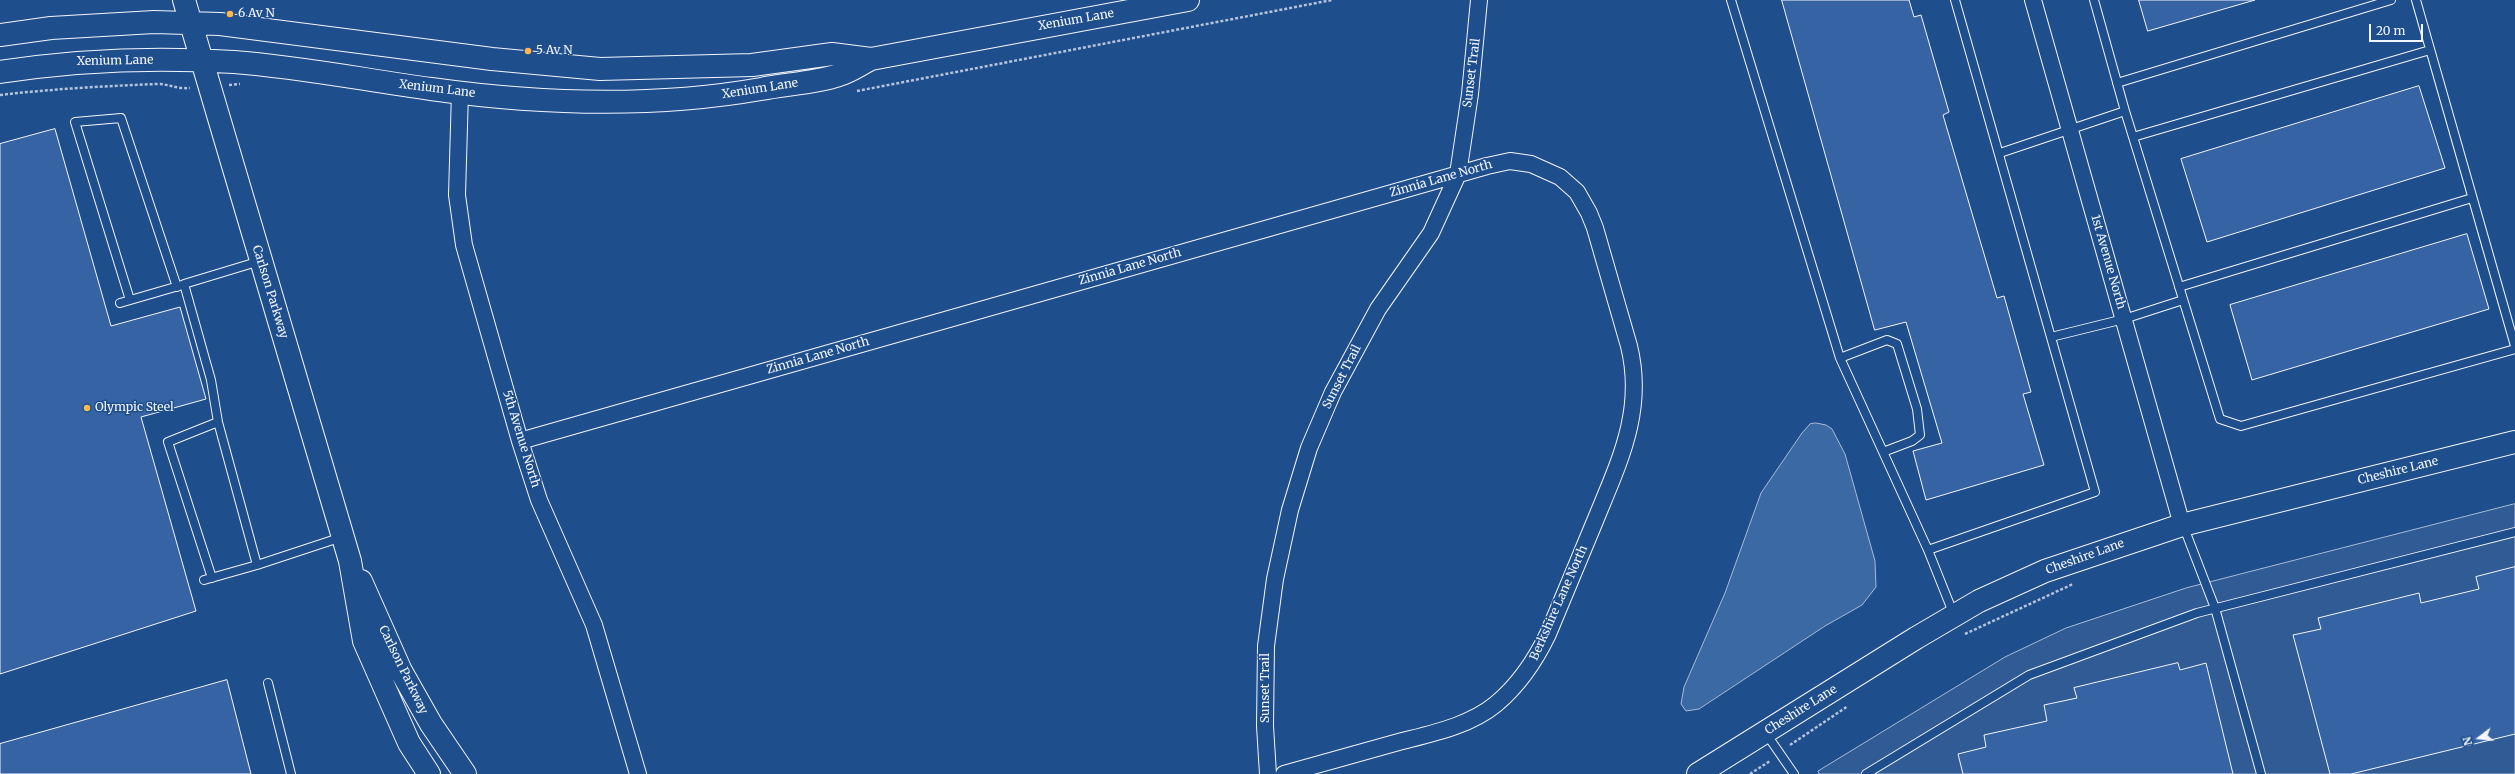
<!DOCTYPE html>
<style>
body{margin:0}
#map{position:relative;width:2515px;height:774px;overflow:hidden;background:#1f4e8c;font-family:Merriweather,serif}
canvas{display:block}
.north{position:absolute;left:2459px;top:718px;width:40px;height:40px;-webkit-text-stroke:3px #1f4e8c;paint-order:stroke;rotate:254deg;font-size:11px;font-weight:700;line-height:16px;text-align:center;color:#f2f6ff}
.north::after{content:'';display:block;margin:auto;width:14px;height:18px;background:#f2f6ff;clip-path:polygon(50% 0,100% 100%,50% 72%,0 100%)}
.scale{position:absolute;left:2369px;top:24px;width:54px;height:18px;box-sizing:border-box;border:2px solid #f2f6ff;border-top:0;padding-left:5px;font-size:12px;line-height:14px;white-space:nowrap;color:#f2f6ff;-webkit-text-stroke:3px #1f4e8c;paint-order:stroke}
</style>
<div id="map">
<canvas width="2515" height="774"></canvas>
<div class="north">N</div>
<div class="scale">20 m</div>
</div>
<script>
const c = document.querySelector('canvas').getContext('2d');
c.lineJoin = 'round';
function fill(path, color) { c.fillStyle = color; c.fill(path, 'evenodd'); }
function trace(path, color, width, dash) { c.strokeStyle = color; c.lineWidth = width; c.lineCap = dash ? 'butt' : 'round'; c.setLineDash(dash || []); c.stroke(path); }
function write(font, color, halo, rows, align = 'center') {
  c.font = font + ' Merriweather,serif'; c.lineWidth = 3; c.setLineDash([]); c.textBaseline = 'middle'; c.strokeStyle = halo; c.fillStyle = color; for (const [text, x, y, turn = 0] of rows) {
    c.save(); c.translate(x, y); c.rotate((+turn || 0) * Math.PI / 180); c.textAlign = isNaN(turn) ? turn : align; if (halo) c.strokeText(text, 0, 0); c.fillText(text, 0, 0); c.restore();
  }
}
const parking = new Path2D(`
 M2515,504v270h-696l-1,-3 187,-114 61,-29 120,-40z`);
fill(parking, '#305b95');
trace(parking, '#a8bbd7', 1);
const water = new Path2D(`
 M1816,423l10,2 6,4 13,25 30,107 1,26 -14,18 -37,21 -126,83 -13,2 -5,-7 3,-17 41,-94 36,-100 41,-60 8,-9z`);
fill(water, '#3b69a3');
trace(water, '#a8bbd7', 1);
const building = new Path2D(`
 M1782,0h127l5,17 7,-2 28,97 -6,3 54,183 7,-2 27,96 -8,2 21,71 -118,35 -13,-49 29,-8 -36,-121 -31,8z
 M2139,0h116l-107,31z
 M2419,86l26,82 -238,74 -26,-83z
 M55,129l56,197 69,-19 26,92 -65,18 55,194 -196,63v-530z
 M2467,234l22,75 -237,71 -22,-75z
 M2515,567v167l-164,40h-21l-37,-139 28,-6 -3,-11 101,-25 2,10 58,-14 -3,-12z
 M2178,663l2,7 26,-7 27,111h-270l-5,-20 28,-7 -2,-12 63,-14 -3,-16 33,-7 -3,-10z
 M227,680l24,94h-251v-30z`);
fill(building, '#3563a3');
trace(building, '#f2f6ff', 1);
const lane = new Path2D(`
 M1731,0l109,358 88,192 26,65
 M2416,0l99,346
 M2117,83l274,-83
 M2125,111l95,308 21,7 274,-77
 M2133,137l297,-87
 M2000,153l125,-42 -31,-111
 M260,261l-76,23 27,96 7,42 39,143 85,-28
 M2179,287l293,-89
 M130,300l-55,-178 46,-4 56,169
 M120,303l62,-18
 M2051,337l73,-18 59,-19
 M1840,358l47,-18 10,4 20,65 3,26 -8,6 -29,11
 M2183,525l32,83 46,166
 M1928,550l167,-58 -140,-492
 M212,578l-44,-136 50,-20
 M204,580l53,-15
 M268,683l23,91
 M1765,732l29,42
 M1866,774l163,-99 168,-62 318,-81`);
const street = new Path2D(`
 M2033,0l149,525
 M460,92l-3,103 7,50 56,196 19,59 55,125 44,149
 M520,441l967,-275 23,-5 21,3 29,13 17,15 12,21 6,15 34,118c16,65 -10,116 -34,175 -16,38 -31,75 -47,113 -13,27 -28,50 -52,70 -28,23 -67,30 -101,39 -37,10 -74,21 -111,31
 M1268,774l-3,-48 1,-80 9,-67 15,-69 19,-62 24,-56 45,-83 53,-76 27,-59 12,-80 9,-94`);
const secondary = new Path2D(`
 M184,0l166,561 14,80 45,102 20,31
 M0,35l51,-7 103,-6 66,2 272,35 108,10 152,-4 80,-11 39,5
 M0,72c77,-12 156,-15 234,-10 66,5 131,18 197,27 108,15 222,19 330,0 25,-5 54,-6 78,-14 11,-3 22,-11 32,-16l317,-59
 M361,581l40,90 30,53 34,50
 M1698,774l218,-136 63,-37 66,-30 137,-46 333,-83`);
trace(lane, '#f2f6ff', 10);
trace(street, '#f2f6ff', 18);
trace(secondary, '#f2f6ff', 24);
trace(new Path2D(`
 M229,85l11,-1
 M857,91l475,-91
 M0,95c52,-6 105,-9 157,-11 13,0 18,5 33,4
 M1965,634l108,-50
 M1790,745l58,-39
 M1750,774l20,-13`), '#b3c4dc', 2.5, [3, 2]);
trace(lane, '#1f4e8c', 8);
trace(street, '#1f4e8c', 16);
trace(secondary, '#1f4e8c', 22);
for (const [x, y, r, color] of [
 [230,14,4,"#ffb74d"],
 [528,51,4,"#ffb74d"],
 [87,408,4,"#ffb74d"]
]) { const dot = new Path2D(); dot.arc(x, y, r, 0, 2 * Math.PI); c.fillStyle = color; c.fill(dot); trace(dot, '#1f4e8c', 1.5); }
write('12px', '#f2f6ff', '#1f4e8c', [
 ["6 Av N",238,14],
 ["5 Av N",536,51],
 ["Olympic Steel",95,408]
], 'left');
write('12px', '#f2f6ff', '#1f4e8c', [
 ["Xenium Lane",1076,20,-10],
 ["Xenium Lane",115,61,-1],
 ["Sunset Trail",1472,73,-83],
 ["Xenium Lane",437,89,7],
 ["Xenium Lane",760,89,-9],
 ["Zinnia Lane North",1441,179,-16],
 ["1st Avenue North",2108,262,74],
 ["Zinnia Lane North",1130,267,-16],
 ["Carlson Parkway",270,292,73],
 ["Zinnia Lane North",818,356,-16],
 ["Sunset Trail",1342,377,-63],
 ["5th Avenue North",521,439,73],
 ["Cheshire Lane",2398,471,-14],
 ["Cheshire Lane",2085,557,-20],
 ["Berkshire Lane North",1559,603,-66],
 ["Carlson Parkway",403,670,64],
 ["Sunset Trail",1266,688,-90],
 ["Cheshire Lane",1801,710,-32]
]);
</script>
